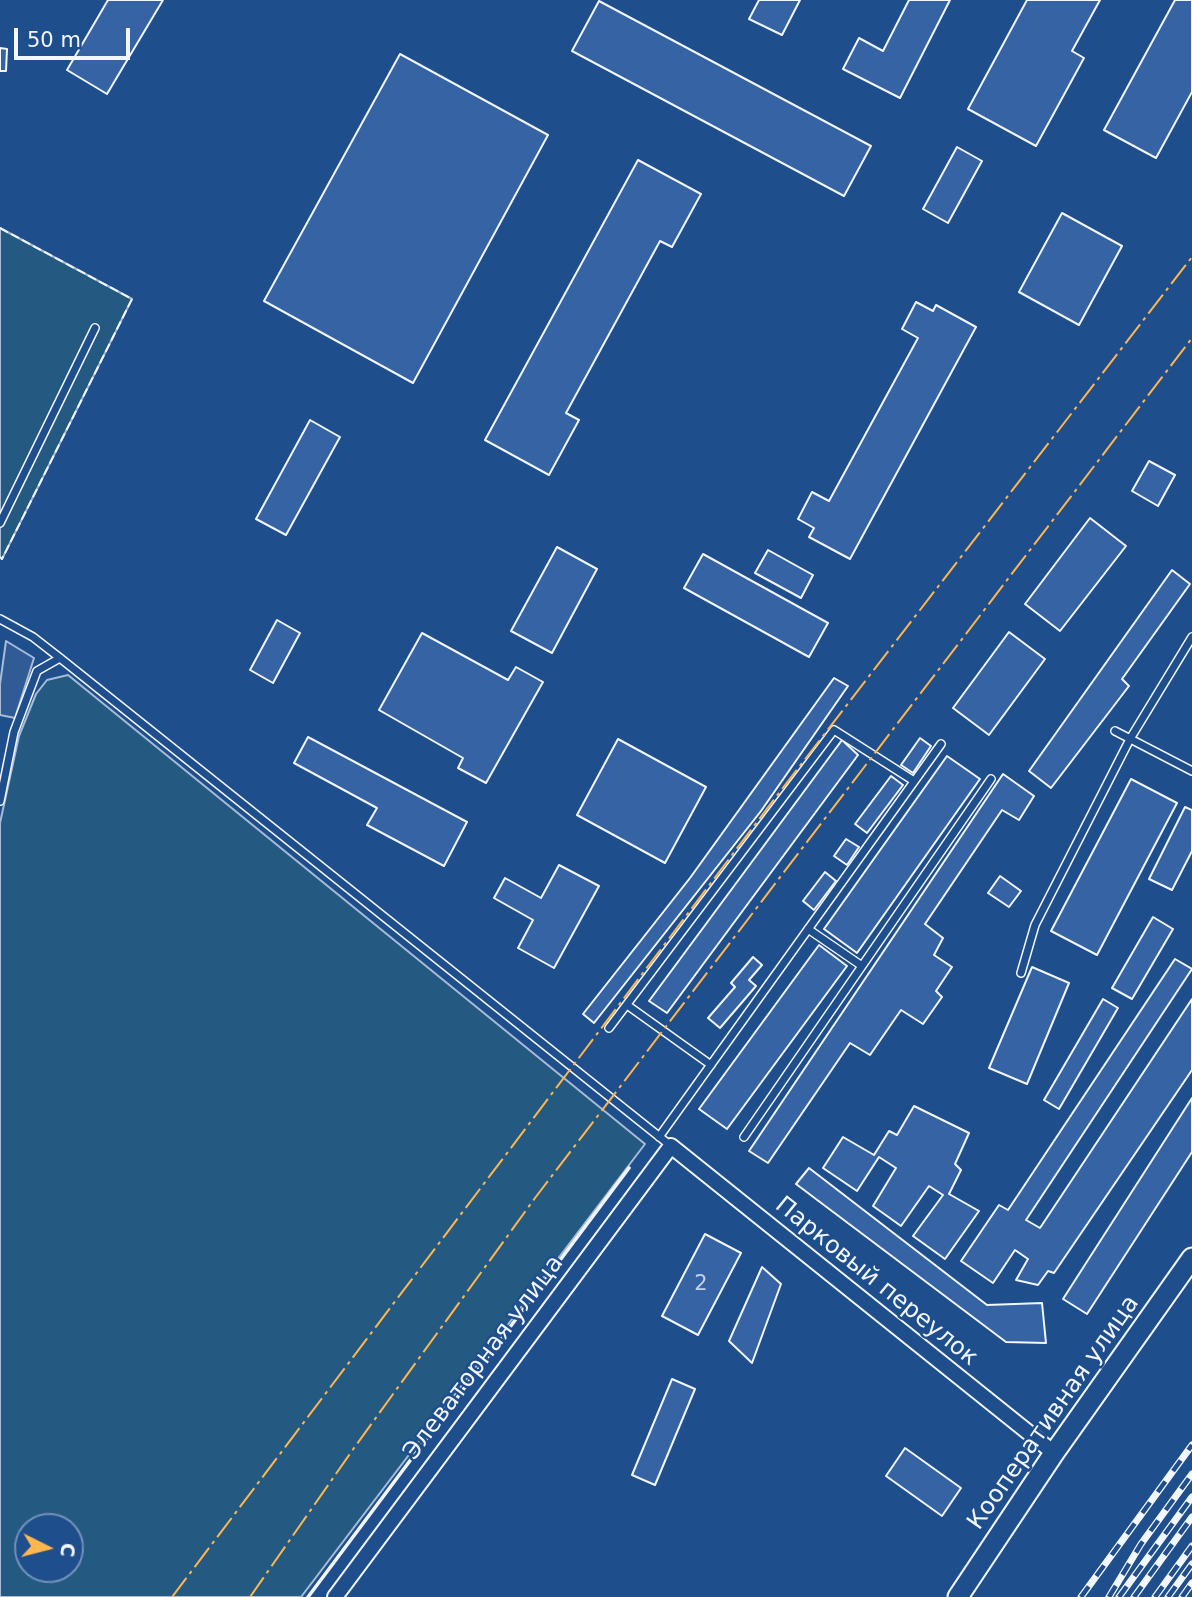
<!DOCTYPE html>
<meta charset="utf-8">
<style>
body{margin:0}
#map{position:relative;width:1192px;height:1597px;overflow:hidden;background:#1f4e8c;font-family:"DejaVu Sans",sans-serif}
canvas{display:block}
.north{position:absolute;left:14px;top:1513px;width:70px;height:70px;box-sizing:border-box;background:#1f4e8c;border:2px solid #7391ba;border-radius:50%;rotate:96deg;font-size:19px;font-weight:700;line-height:28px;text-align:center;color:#f2f6ff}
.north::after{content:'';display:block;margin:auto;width:24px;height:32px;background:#ffb74d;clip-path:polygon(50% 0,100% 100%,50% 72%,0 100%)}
.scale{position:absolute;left:14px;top:28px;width:116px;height:32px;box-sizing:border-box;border:4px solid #f2f6ff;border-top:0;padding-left:9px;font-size:21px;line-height:24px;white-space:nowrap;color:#f2f6ff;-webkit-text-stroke:5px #1f4e8c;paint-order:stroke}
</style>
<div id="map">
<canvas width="1192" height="1597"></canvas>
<div class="north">С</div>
<div class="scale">50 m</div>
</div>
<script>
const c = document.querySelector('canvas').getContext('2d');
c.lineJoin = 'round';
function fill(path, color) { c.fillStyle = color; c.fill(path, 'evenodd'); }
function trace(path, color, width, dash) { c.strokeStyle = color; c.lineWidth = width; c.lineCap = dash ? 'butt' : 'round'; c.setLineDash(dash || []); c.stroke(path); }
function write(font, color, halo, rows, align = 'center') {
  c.font = font + ' "DejaVu Sans",sans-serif'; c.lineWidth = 5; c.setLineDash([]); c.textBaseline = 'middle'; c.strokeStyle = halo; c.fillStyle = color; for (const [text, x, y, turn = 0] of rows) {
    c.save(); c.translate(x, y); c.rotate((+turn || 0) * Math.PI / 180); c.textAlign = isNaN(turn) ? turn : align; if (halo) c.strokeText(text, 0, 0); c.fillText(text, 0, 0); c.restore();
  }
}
const green = new Path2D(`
 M0,228l132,71 -130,260 -2,-2z
 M68,675l577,469 -344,453h-301v-774l19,-87 17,-42 11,-14zM70,1527v42h-42v-42z`);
fill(green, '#245a82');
trace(green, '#a8bbd7', 2);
const parking = new Path2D(`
 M6,641l28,17 -19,60 -15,-3v-31z`);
fill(parking, '#305b95');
trace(parking, '#a8bbd7', 2);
const building = new Path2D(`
 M108,0h55l-56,94 -40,-24z
 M759,0h41l-18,35 -33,-16z
 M909,0h41l-50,98 -57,-29 16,-31 24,13z
 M1027,0h73l-28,51 12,7 -48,88 -68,-37z
 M1175,0h17v92l-36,66 -52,-28z
 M599,1l272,145 -27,50 -272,-145z
 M0,48l7,1 -1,22h-6z
 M400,54l148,81 -135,248 -149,-82z
 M957,147l25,14 -34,62 -25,-14z
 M638,160l63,34 -29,53 -12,-6 -94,172 13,7 -30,55 -64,-35z
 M1062,213l60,33 -43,79 -60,-33z
 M916,302l17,9 3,-6 40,22 -126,232 -41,-22 5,-9 -16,-9 14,-27 17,9 89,-163 -16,-9z
 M310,420l30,17 -54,98 -30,-16z
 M1149,461l26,14 -17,31 -26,-15z
 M1090,518l36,28 -66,85 -35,-27z
 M557,547l40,22 -45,84 -41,-22z
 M768,550l45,25 -12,23 -46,-25z
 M703,554l125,69 -19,34 -125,-69z
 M1172,570l18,14 -68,95 7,7 -78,102 -22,-17z
 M277,620l23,13 -27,50 -23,-13z
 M1009,632l36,27 -56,76 -36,-27z
 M422,633l86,47 8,-13 27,15 -57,101 -28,-15 5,-10 -84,-48z
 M834,678l14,8 -87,125 -167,212 -11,-9 107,-136z
 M308,737l159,85 -23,44 -77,-41 10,-17 -83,-45z
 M920,738l11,8 -18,27 -12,-8z
 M618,739l88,48 -41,76 -88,-48z
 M842,740l16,15 -191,258 -18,-12z
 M947,756l33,23 -123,174 -33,-24z
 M1003,774l31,22 -15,24 -17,-10 -77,114 18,14 -9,17 18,12 -16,24 6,6 -19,27 -22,-14 -31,45 -20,-12 -82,120 -19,-12z
 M891,776l12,9 -36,48 -12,-9z
 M1131,779l46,24 -80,152 -46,-24z
 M1185,807l7,3v41l-20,39 -23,-11z
 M846,839l13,8 -12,18 -13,-9z
 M559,865l40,21 -45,82 -36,-20 15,-28 -39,-22 11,-20 36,20z
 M825,872l11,9 -22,29 -11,-9z
 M1000,876l21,15 -12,16 -21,-14z
 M1153,917l20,12 -41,70 -20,-11z
 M819,945l28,21 -120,163 -28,-20z
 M753,957l9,8 -13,15 7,6 -36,42 -12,-10 27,-31 -4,-4z
 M1175,959l17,10 -166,251 14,8 152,-229v71l-138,203 -6,-2 -10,14 -22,-5 12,-21 -13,-9 -22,33 -32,-22 38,-56 9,5z
 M1032,967l37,16 -42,101 -38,-16z
 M1103,999l15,9 -59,101 -15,-9z
 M1192,1098v54l-105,162 -24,-15z
 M914,1106l55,27 -14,31 6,6 -12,24 30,17 -34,48 -32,-23 30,-41 -14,-9 -28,40 -28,-20 23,-38 -17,-11 -22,34 -34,-23 20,-31 31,18 15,-24 8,4z
 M809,1168l178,137 55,-2 4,40 -40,-1 -210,-158z
 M705,1234l36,19 -43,82 -36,-19z
 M762,1267l19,17 -29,79 -23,-22z
 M672,1379l23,10 -40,96 -23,-10z
 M905,1448l56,40 -19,28 -56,-40z`);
fill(building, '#3563a3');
trace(building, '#f2f6ff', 2);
const service = new Path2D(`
 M0,523l95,-195
 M0,619l33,18 27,21 611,488
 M1115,731l77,40
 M0,801l14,-69 23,-61 23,-13
 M862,966l129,-187
 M1021,973l14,-48 95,-186 62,-102
 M627,1005l84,60
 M609,1028l225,-298 80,51
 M659,1137l282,-393
 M744,1137l118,-171 -54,-37`);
const minor = new Path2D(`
 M335,1597l336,-451 383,307`);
const secondary = new Path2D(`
 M958,1597l96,-144 138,-195`);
trace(service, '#f2f6ff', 10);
trace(minor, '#f2f6ff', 18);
trace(secondary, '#f2f6ff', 23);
trace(service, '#1f4e8c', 7);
trace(minor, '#1f4e8c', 14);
trace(secondary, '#1f4e8c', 19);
const rail = new Path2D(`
 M1081,1597l111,-152
 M1109,1597l32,-53 51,-70
 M1119,1597l73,-100
 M1134,1597l58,-80
 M1155,1597l37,-51
 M1168,1597l24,-33
 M1182,1597l10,-14`);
trace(rail, '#f2f6ff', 7);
trace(rail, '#1f4e8c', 4.5, [13]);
trace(new Path2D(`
 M0,228l132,71 -130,260 -2,-2`), '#f2f6ff', 2, [9, 3.5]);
trace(new Path2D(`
 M308,1597l321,-429`), '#f2f6ff', 3.5);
trace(new Path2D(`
 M172,1597l597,-791 423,-549
 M250,1597l104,-149 181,-250 657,-860`), '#ffb74d', 2, [24, 5, 3.5, 5]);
write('21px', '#c3d1e8', null, [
 ["2",701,1285]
]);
write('24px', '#f2f6ff', '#1f4e8c', [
 ["Парковый переулок",876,1282,39],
 ["Элеваторная улица",484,1358,-53],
 ["Кооперативная улица",1054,1413,-55]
]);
</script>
